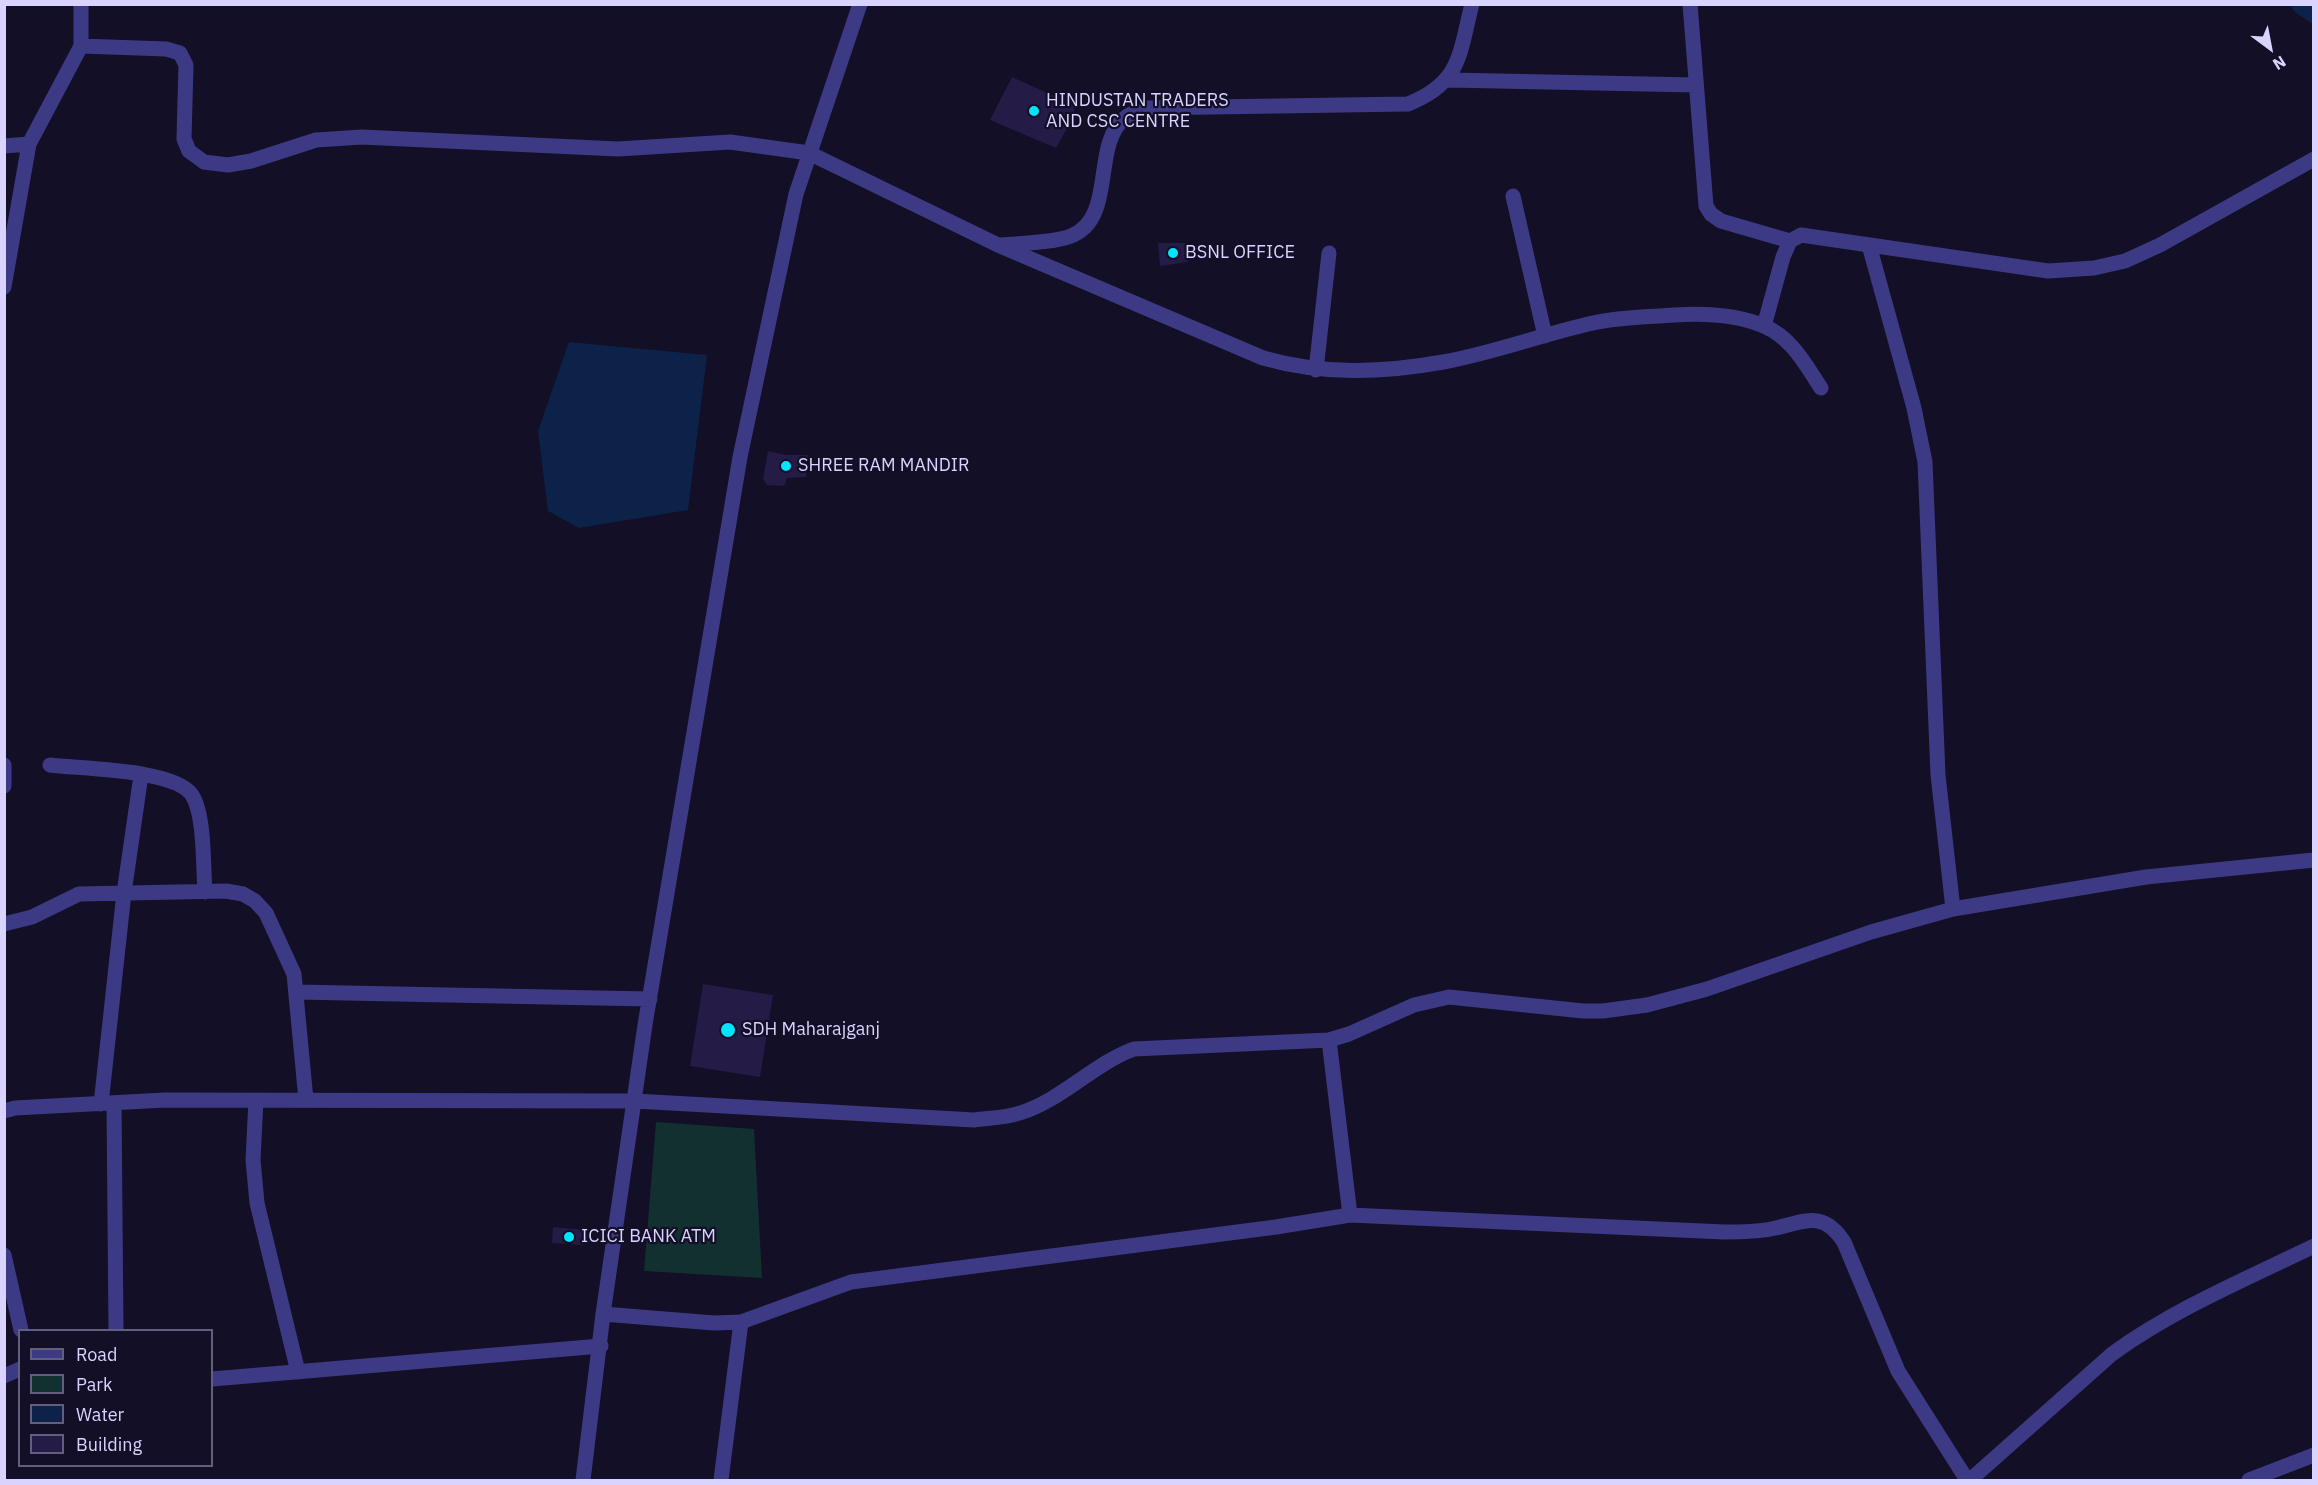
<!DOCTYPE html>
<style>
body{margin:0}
#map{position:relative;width:2318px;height:1485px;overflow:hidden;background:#130f26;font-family:"IBM Plex Sans",sans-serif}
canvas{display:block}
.frame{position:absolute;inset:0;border:6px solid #d9d4ff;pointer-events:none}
.legend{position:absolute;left:18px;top:1329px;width:195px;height:138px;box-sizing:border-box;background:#130f26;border:2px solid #625e7d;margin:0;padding:8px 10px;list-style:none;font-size:18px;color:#d9d4ff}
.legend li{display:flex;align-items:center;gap:12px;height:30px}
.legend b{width:30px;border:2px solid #625e7d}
.north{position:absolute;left:2240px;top:18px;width:60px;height:60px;-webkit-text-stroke:4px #130f26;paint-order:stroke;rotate:148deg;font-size:16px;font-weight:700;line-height:24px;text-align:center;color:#d9d4ff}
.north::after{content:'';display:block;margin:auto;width:21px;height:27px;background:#d9d4ff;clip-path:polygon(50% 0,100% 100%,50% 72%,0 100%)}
</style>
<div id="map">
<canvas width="2318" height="1485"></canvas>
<div class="frame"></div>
<ul class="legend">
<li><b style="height:8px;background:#3d3a85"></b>Road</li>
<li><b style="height:16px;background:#12302f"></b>Park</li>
<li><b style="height:16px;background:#0c2248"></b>Water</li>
<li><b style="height:16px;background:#241b47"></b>Building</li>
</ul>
<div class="north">N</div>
</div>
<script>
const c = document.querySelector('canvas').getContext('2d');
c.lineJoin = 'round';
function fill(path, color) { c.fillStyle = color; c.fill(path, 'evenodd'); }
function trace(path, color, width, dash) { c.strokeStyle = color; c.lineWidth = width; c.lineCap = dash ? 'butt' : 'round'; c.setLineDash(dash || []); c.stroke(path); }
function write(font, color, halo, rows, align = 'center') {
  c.font = font + ' "IBM Plex Sans",sans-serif'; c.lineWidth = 4.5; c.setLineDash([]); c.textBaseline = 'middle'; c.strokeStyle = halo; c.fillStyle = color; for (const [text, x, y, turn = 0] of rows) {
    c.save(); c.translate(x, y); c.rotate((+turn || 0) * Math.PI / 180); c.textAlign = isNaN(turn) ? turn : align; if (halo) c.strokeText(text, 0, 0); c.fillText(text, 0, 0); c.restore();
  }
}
fill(new Path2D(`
 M656,1122l98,7 8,149 -118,-7z`), '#12302f');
fill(new Path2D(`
 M569,342l138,13 -19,155 -109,18 -31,-17 -10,-80z`), '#0c2248');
trace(new Path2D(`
 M2301,4l13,9`), '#0c2248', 20);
fill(new Path2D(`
 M1012,77l62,28v11l-18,32 -66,-28z
 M1158,243h29l1,19 -28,4z
 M768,451l18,4h22l-2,22 -19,1 -3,8 -17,-1 -4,-6z
 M703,984l70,11 -13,82 -70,-11z
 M553,1227l34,3 -3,15 -32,-2z`), '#241b47');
trace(new Path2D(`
 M1690,4l16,202 5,8 10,7 69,20
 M81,46l85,3 14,4 6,12 -2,74 5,12 15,11 24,3 23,-4 65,-21 46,-3 256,12 112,-7 79,11 189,92 265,113c60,17 119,15 180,4 51,-9 100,-28 150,-39 27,-6 54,-6 81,-8 30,-2 61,-1 90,11 28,12 41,38 57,62
 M1448,80l248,5
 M4,146l25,-2
 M1513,196l32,140
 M1001,245c20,-2 52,-2 70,-9 46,-18 20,-92 54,-118 5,-5 14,-7 21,-10l262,-4c53,-21 51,-49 64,-100
 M1869,245l45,163 11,54 13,313 15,134
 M4,287l25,-143 52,-98v-42
 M1764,326l19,-69 7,-16 11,-6 247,36 46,-3 31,-7 35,-16 154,-86
 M1316,370l13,-117
 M4,765v21
 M50,765c31,4 125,4 142,30 13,20 11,72 13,97
 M4,924l28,-7 47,-23 147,-3 17,3 12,7 11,12 28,61 12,126
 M296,992l354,7
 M1329,1040l21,175
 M256,1100l-3,60 4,43 41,169
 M114,1103l2,227
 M101,1104l23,-211 17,-118
 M4,1111l11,-3 150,-8 470,1 339,19c15,-2 31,-2 46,-7 42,-13 73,-49 114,-64l195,-9 20,-6 65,-29 35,-8 134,14h20l44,-6 60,-16 164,-57 82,-23 193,-32 168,-17
 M4,1255l17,75
 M603,1314l111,9 27,-1 110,-40 425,-55 74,-12 374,17c16,0 31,0 47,-3 32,-6 51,-21 73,13l54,129 69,109
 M4,1376l16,-7
 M212,1379l389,-33
 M583,1480l20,-166 42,-289 95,-568 56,-263 64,-190
 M721,1480l20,-158
 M1970,1480l142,-126c62,-45 134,-75 202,-108
 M2249,1480l65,-25`), '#3d3a85', 15);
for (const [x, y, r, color] of [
 [1034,111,6,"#00e5ff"],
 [1173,253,6,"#00e5ff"],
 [786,466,6,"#00e5ff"],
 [728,1030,8,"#00e5ff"],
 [569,1237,6,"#00e5ff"]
]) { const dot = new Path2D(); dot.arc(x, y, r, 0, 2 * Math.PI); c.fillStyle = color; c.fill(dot); trace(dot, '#130f26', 2); }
write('18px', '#d9d4ff', '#130f26', [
 ["HINDUSTAN TRADERS",1046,101],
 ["AND CSC CENTRE",1046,122],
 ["BSNL OFFICE",1185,253],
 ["SHREE RAM MANDIR",798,466],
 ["SDH Maharajganj",742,1030],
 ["ICICI BANK ATM",581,1237]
], 'left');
</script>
